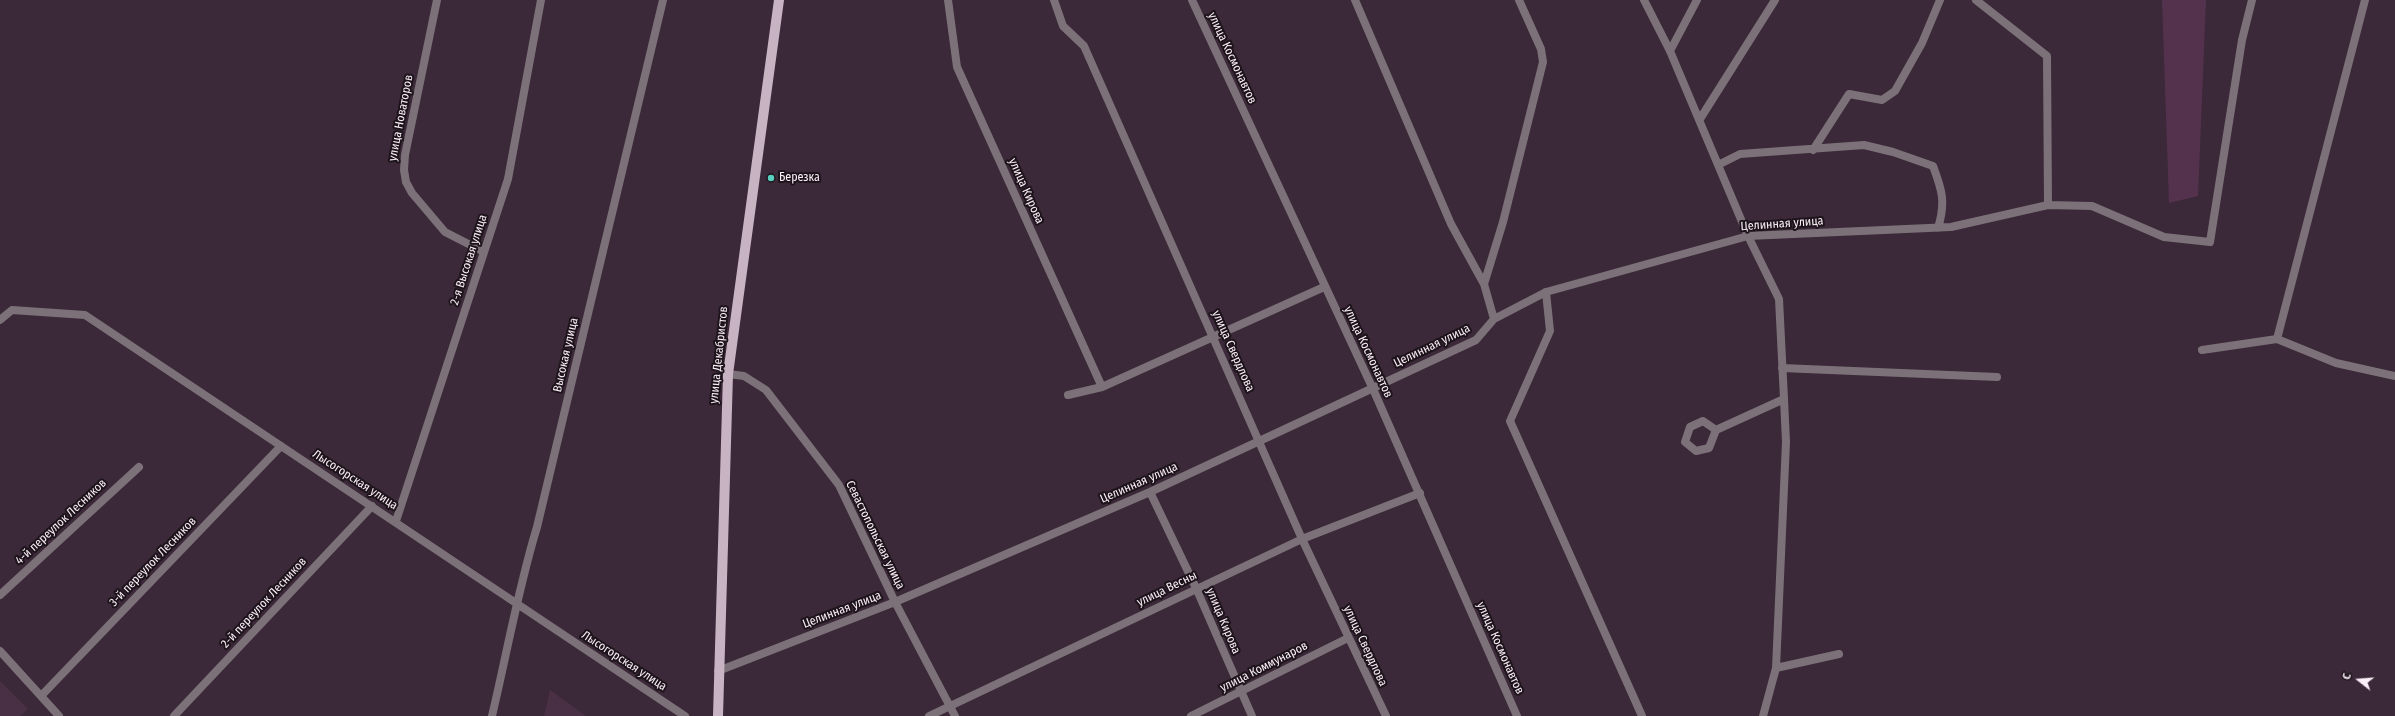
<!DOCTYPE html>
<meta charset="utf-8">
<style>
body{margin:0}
#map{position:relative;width:2395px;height:716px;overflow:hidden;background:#3b2838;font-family:"Fira Sans Condensed",sans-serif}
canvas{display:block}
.north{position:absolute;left:2339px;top:660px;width:40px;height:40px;-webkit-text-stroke:3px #1d141b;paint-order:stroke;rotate:287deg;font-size:11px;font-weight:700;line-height:16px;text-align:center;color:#fbeef8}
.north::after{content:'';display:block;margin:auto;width:14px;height:18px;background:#fbeef8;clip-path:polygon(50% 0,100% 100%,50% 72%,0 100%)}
</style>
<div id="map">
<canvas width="2395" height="716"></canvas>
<div class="north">С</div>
</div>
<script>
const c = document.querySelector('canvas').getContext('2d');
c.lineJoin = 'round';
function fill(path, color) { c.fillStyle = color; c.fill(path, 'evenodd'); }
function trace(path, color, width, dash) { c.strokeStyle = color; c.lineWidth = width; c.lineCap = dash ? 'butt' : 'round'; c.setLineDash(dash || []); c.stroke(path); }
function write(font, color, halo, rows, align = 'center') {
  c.font = font + ' "Fira Sans Condensed",sans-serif'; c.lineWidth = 4; c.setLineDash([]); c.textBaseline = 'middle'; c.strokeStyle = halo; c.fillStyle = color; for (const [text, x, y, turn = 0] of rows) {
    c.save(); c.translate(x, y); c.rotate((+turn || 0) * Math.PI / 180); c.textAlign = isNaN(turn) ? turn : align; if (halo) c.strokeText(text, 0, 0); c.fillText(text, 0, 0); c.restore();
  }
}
fill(new Path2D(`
 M0,681l28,28 -8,7h-20z
 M550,690l36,26h-42z`), '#493045');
fill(new Path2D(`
 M2162,0h44l-8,196 -29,7z`), '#54324e');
trace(new Path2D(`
 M437,0l-32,155 -1,15 2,12 6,11 33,39 39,20
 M948,0l9,67 145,320
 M1054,0l9,26 21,20 218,493 84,177
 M1192,0l181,389 144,327
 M1355,0l96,224 33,60 10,35
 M1644,0l26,51 78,185 31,63 5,100
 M1976,0l71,56 1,149
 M1670,51l27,-51
 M1700,119l75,-119
 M1813,150l36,-56 33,6 13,-9 27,-48 18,-43
 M1718,165l22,-11 124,-9 29,7 40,14c9,24 13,36 5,62
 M1484,284l19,-62 40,-160 -2,-13 -22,-49
 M1546,292l4,39 -40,90 132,295
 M0,320l12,-10 73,5 600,401
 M2277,339l88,-339
 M2202,350l75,-11 59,24 59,13
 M1782,368l215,9
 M728,374l16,2 22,14 73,95 56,117 60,114
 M1068,395l34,-8 222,-100
 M1716,430l-13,-9 -13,6 -5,15 11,9 13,-3 7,-18 68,-31 2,43 -10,226 -13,48
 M1150,492l46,96 56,128
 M396,521l112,-342 33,-179
 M0,595l139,-128
 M0,651l59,65
 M1776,668l63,-14
 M718,671l177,-69 255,-110 326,-152 18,-21 52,-27 202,-56 203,-9 97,-22 44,1 72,31 46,5 32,-202 10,-40
 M42,695l239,-249
 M174,716l198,-210
 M492,716c15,-63 26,-127 45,-189l126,-527
 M929,716l373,-177 118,-46
 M1191,716l157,-78`), '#7c7179', 8);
trace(new Path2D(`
 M718,716l10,-342 51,-374`), '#c8b3c3', 10);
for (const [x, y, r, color] of [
 [771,178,4,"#59cebe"]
]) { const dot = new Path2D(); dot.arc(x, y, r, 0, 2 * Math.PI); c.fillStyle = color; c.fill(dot); trace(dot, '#1d141b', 1.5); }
write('12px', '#fbeef8', '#1d141b', [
 ["улица Космонавтов",1232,58,65],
 ["улица Новаторов",401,118,-79],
 ["улица Кирова",1026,191,66],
 ["Целинная улица",1782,224,-4],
 ["2-я Высокая улица",469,260,-72],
 ["Целинная улица",1432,346,-26],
 ["улица Свердлова",1233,351,66],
 ["улица Космонавтов",1368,352,65],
 ["Высокая улица",566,355,-77],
 ["улица Декабристов",719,355,-84],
 ["Лысогорская улица",355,480,33],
 ["Целинная улица",1139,483,-24],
 ["4-й переулок Лесников",61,522,-43],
 ["Севастопольская улица",875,535,64],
 ["3-й переулок Лесников",153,562,-46],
 ["улица Весны",1167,589,-26],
 ["2-й переулок Лесников",264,603,-47],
 ["Целинная улица",842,610,-21],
 ["улица Кирова",1223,621,67],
 ["улица Свердлова",1365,646,65],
 ["улица Космонавтов",1500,648,66],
 ["Лысогорская улица",624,661,33],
 ["улица Коммунаров",1264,667,-27]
]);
write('12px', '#fbeef8', '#1d141b', [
 ["Березка",779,178]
], 'left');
</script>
